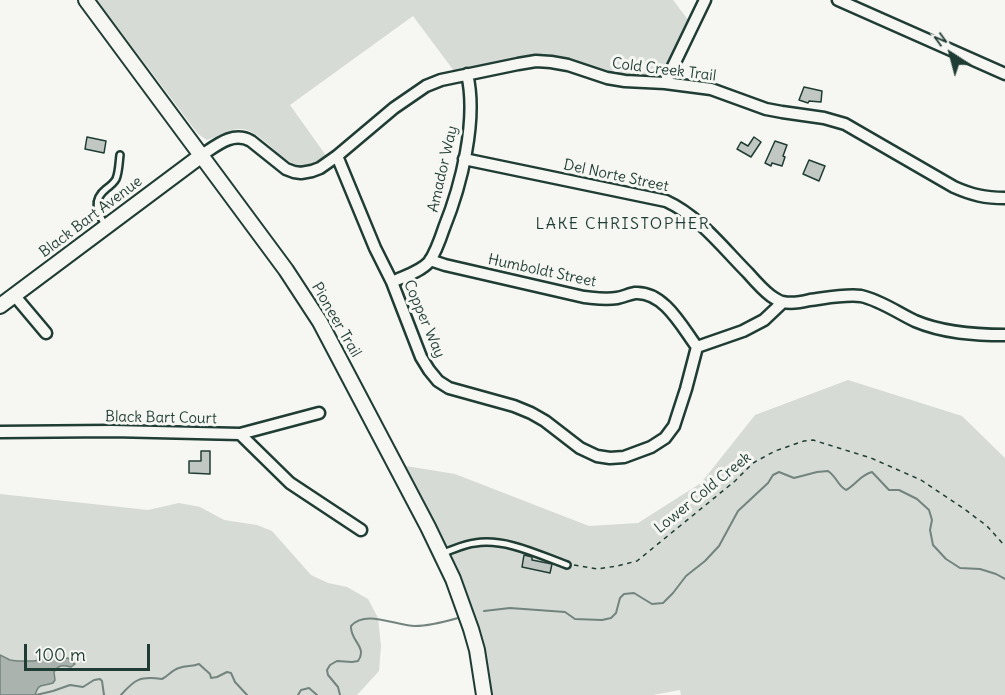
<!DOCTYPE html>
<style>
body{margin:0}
#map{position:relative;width:1005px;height:695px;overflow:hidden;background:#f6f6f2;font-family:Delius,sans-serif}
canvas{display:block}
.north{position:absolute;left:921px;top:24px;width:60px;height:60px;-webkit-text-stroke:4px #f6f6f2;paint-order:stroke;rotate:324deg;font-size:16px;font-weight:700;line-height:24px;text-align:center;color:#1f3d34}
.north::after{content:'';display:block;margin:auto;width:21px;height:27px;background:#1f3d34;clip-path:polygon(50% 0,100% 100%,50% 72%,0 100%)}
.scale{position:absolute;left:24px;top:644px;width:126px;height:27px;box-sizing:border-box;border:3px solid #1f3d34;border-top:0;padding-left:8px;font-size:18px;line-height:21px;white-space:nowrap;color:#1f3d34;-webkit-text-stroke:4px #f6f6f2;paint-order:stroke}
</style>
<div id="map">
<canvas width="1005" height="695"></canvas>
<div class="north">N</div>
<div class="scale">100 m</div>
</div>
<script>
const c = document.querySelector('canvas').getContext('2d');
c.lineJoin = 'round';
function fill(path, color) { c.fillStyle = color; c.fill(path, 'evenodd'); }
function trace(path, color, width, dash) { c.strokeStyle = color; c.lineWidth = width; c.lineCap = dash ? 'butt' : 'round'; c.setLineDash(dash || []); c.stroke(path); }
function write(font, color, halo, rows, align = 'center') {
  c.font = font + ' Delius,sans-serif'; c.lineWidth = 6; c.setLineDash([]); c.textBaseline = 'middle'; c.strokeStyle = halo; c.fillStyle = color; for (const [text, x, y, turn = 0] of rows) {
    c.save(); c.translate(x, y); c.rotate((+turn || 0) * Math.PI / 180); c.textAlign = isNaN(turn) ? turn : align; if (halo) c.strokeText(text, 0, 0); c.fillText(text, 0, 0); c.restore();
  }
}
fill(new Path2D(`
 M97,0h576l16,21c-6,13 -15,40 -25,49 -22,20 -82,-12 -106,-14 -31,-4 -73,9 -104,15l-41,-55 -123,89 37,52c-33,18 -39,3 -64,-17 -6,-5 -13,-10 -21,-11 -12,-1 -24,8 -35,11l-9,-6z
 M848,380l114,36 43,42v237h-324l-1,-5 -27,5h-161c-7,-82 -51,-157 -86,-229l49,8 134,52 49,-3 63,-40 54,-68z
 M0,494l148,16 31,-7 21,4 24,13 33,5 15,6 39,44 17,8 19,4 21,12 10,19 3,28 -2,25 -22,24h-357z`), '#d6dbd6');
const water = new Path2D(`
 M0,655l10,5 7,1h17l13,-3 6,-1 4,2 11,-1 7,6 -4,3c-8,-2 -12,-3 -17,5l1,8 -2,3c-11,4 -14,-1 -18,12h-35z`);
fill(water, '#aab3ae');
trace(water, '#72847d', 1.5);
trace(new Path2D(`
 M484,611l26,-3 55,4 10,7 27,1 9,-2 5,-5 4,-15 4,-4 10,-1 18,11 11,-1 10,-10 13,-17 19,-15 14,-15 19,-35 30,-28 5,-8 6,-3 15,6 23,-6 11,-1c9,6 9,14 18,19 11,-6 14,-15 26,-18l17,18h10l18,9 12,11 3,10 -2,10 3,15 13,14 14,9 20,1 16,5 9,5
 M36,695l17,-4 17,-6 13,2 11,-7 6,-1 2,2 2,14
 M121,695c14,-16 19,-19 41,-16 6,-3 10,-9 17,-11 7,-3 13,-1 20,-4l11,10 1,4 6,-1 10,-5 4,1 4,9 12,13
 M298,695l3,-5 8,-2 8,7
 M340,695l-2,-8 -10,-12 -1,-5 3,-5 7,-4 15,1 6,-1c10,-14 -8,-20 -7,-35 15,-17 44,0 64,0 15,0 29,-4 43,-8`), '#72847d', 2);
const building = new Path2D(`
 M804,87l18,4 -1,11 -12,-1 -1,2 -9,-3z
 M87,137l19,4 -2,12 -19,-4z
 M754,137l7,5 -10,15 -14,-8 4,-7 7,4z
 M775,141l12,4 -4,11 2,1 -3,9 -10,-3 -1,3 -6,-3z
 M809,160l16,6 -6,15 -16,-7z
 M201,451h9v23l-21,-1v-12h12z
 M524,555l8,2v3l20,4 -2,9 -28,-6z`);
fill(building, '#c1c8c3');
trace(building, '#1f3d34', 1.5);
const lane = new Path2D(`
 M106,227c-8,-15 -15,-26 0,-38 4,-3 8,-6 10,-10 3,-7 3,-17 4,-24
 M443,553c10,-3 21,-9 32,-10 31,-5 64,12 92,22`);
const street = new Path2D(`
 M838,0l167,74
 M665,83l40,-83
 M202,155c15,-10 31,-24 49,-14l35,28 8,3 7,1 11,-2 8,-3 17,-12 57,-48 32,-22 15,-6 77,-16 18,-3 15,1 17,3 39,13 18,3 40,2 46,6 55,20 16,3 42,6 21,6 109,63c18,8 31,11 51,11
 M337,156l38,92 17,34 29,75 8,13 9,11 11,7 65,18 17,7 14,8 35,27 17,8 13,2 14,-1 27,-10 14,-9 9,-12 12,-37 11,-42 46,-16 21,-11 19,-18
 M464,159l202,42c33,15 57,47 82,72 7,8 15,17 23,23 3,2 9,6 12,6 8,2 19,0 27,-2 16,-2 35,-6 51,-4 19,4 37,17 54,25 28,12 60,14 90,14
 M430,260l15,5 139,32c11,1 21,3 33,1 6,-1 12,-4 18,-5 29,-2 47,34 62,54
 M392,282c12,-6 28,-10 37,-20 7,-10 11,-22 15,-34 17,-42 34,-108 23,-154
 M14,295l32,38
 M0,432l112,-1 128,3 79,-21
 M240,434l50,49 71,47`);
const secondary = new Path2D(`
 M86,0l200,270 34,52 108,205 25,52 18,50 6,21 7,45
 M0,306l202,-151`);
trace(lane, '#1f3d34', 10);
trace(street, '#1f3d34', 15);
trace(secondary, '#1f3d34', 18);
trace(new Path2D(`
 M574,565l23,4 20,-3 20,-5 98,-80 18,-18 22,-12 29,-10 9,-1 58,18 50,22 42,28 24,18 18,20`), '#1f3d34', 1.5, [4.5, 4.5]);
trace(lane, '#f6f6f2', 5);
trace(street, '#f6f6f2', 10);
trace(secondary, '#f6f6f2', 14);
write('15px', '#1f3d34', '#f6f6f2', [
 ["Cold Creek Trail",664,70,7],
 ["Amador Way",443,169,-77],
 ["Del Norte Street",616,176,12],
 ["Black Bart Avenue",91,217,-37],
 ["Humboldt Street",542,271,12],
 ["Copper Way",424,319,67],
 ["Pioneer Trail",336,320,60],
 ["Black Bart Court",161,418,1],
 ["Lower Cold Creek",703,493,-39]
]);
c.letterSpacing = '1.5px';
write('16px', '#1f3d34', '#f6f6f2', [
 ["LAKE CHRISTOPHER",623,224]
]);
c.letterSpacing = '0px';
</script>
